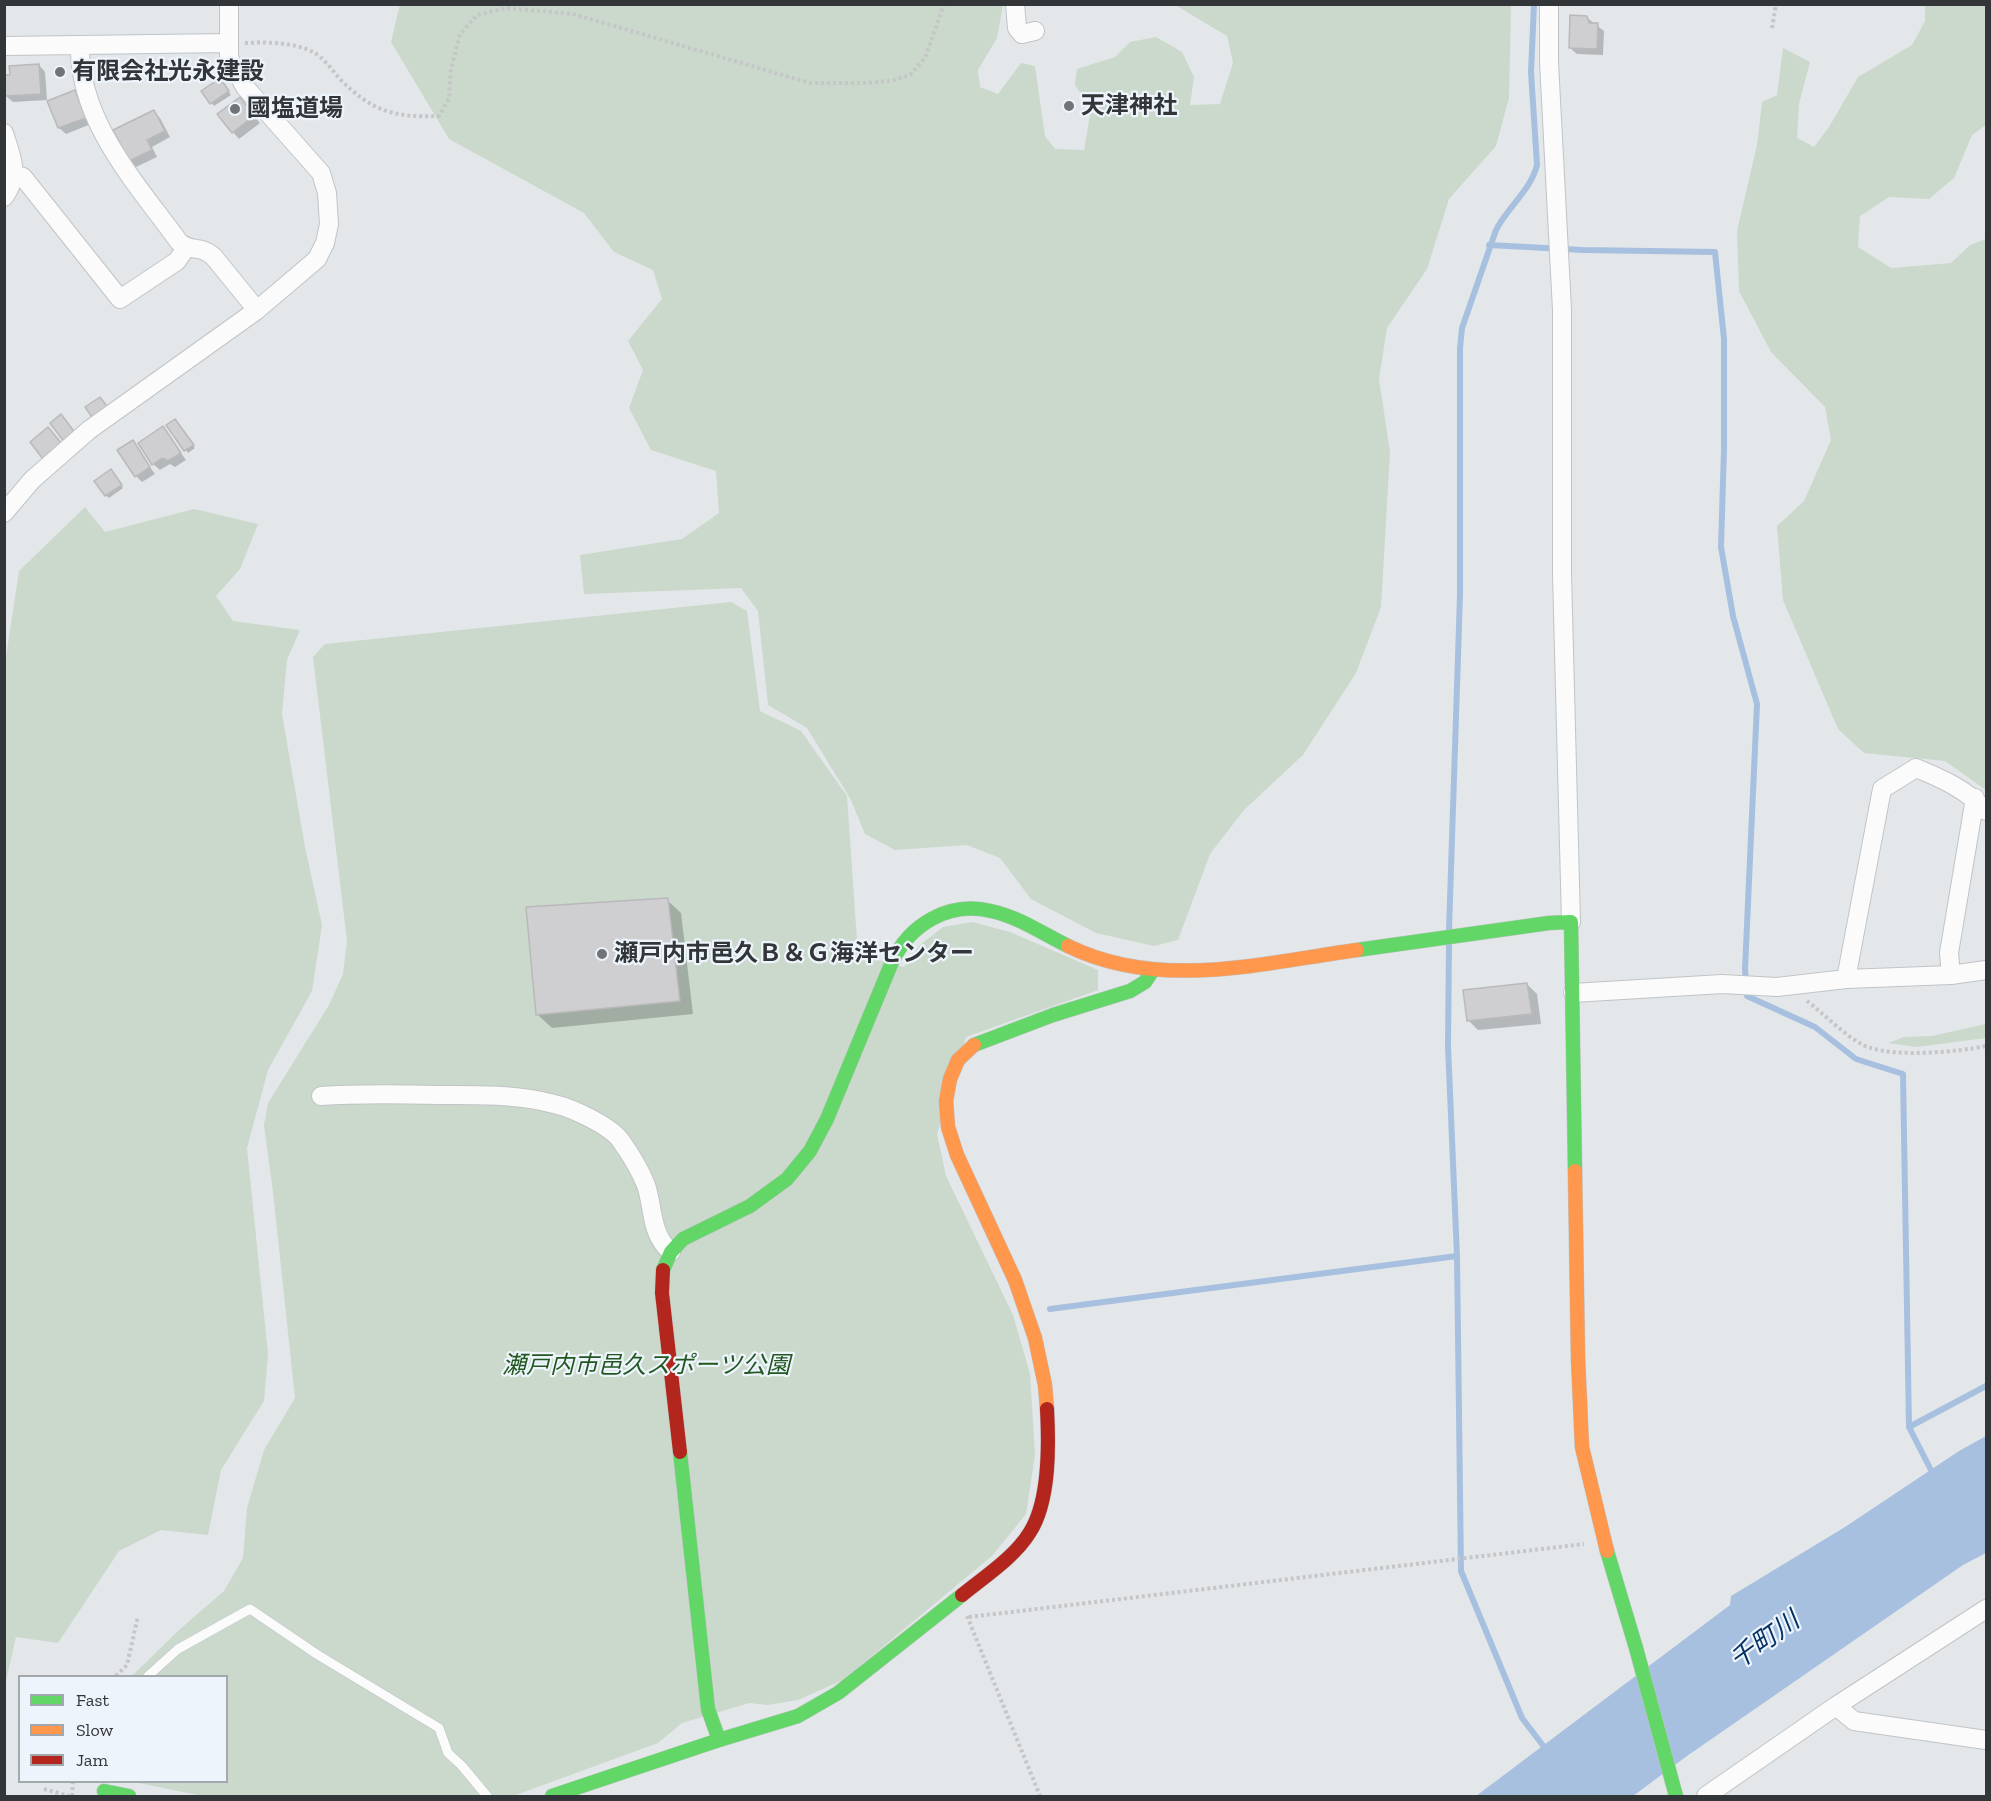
<!DOCTYPE html>
<meta charset="utf-8">
<style>
body{margin:0}
#map{position:relative;width:1991px;height:1801px;overflow:hidden;background:#e3e7ea;font-family:"Zilla Slab",serif}
canvas{display:block}
.frame{position:absolute;inset:0;border:6px solid #333638;pointer-events:none}
.legend{position:absolute;left:18px;top:1675px;width:210px;height:108px;box-sizing:border-box;background:#edf4fb;border:2px solid #a3a8ad;margin:0;padding:8px 10px;list-style:none;font-size:18px;color:#333638}
.legend li{display:flex;align-items:center;gap:12px;height:30px}
.legend b{width:30px;border:2px solid #a3a8ad}
</style>
<div id="map">
<canvas width="1991" height="1801"></canvas>
<div class="frame"></div>
<ul class="legend">
<li><b style="height:8px;background:#63d668"></b>Fast</li>
<li><b style="height:8px;background:#ff974d"></b>Slow</li>
<li><b style="height:8px;background:#b3261e"></b>Jam</li>
</ul>
</div>
<script>
const c = document.querySelector('canvas').getContext('2d');
c.lineJoin = 'round';
function fill(path, color) { c.fillStyle = color; c.fill(path, 'evenodd'); }
function trace(path, color, width, dash) { c.strokeStyle = color; c.lineWidth = width; c.lineCap = dash ? 'butt' : 'round'; c.setLineDash(dash || []); c.stroke(path); }
function write(font, color, halo, rows, align = 'center') {
  c.font = font + ' "Zilla Slab","Noto Sans JP",serif'; c.lineWidth = 4.5; c.setLineDash([]); c.textBaseline = 'middle'; c.strokeStyle = halo; c.fillStyle = color; for (const [text, x, y, turn = 0] of rows) {
    c.save(); c.translate(x, y); c.rotate((+turn || 0) * Math.PI / 180); c.textAlign = isNaN(turn) ? turn : align; if (halo) c.strokeText(text, 0, 0); c.fillText(text, 0, 0); c.restore();
  }
}
fill(new Path2D(`
 M400,4l603,1 -6,33 -19,32 2,17 18,7 23,-31 14,3 10,70 10,13 29,1 7,-41 -16,-24 2,-16 38,-12 15,-15 26,-5 26,15 12,25 -4,28 30,-1 13,-41 -6,-27 -52,-31h336l-2,93 -13,48 -47,53 -22,70 -40,59 -8,51 11,73 -9,155 -25,66 -53,82 -59,55 -34,44 -32,86 -24,6 -58,-13 -65,-34 -31,-41 -33,-13 -72,5 -30,-16 -15,-36 -43,-70 -39,-23 -10,-94 -17,-23 -157,6 -4,-39 102,-16 37,-26 -3,-42 -65,-21 -22,-42 14,-38 -15,-29 34,-42 -9,-29 -39,-18 -30,-39 -135,-74 -58,-97z
 M1925,5h61v120l-14,10 -18,43 -25,21 -40,-2 -29,19 -2,31 33,21 60,-5 19,-18 16,-6v551l-41,-29 -81,-8 -26,-24 -55,-129 -6,-74 27,-25 27,-61 -6,-33 -54,-55 -32,-61 -2,-60 20,-86 5,-43 15,-7 6,-47 27,14 -11,42 -2,34 17,9 15,-20 29,-50 54,-32 13,-24z
 M85,507l20,25 89,-23 64,15 -18,45 -24,27 17,25 67,9 -13,30 -5,54 23,133 17,78 -10,66 -44,79 -21,78 21,206 -4,47 -43,69 -13,65 -47,-5 -42,21 -61,92 -42,-6 -11,48 -1,-1015 15,-99z
 M731,602l16,9 13,100 41,20 46,65 11,159 46,12 16,-22 23,-18 29,-5 38,10 88,38v20l-132,47 -29,97 9,42 67,139 17,59 5,81 -9,59 -34,42 -149,124 -45,20 -30,5 -19,-2 -67,20 -24,20 -145,53h-311l-68,-14h92v-106h-94l47,-46 45,-39 19,-33 4,-50 17,-58 31,-52 -22,-206 -9,-67 4,-22 61,-98 14,-31 4,-33 -34,-284 12,-13z
 M1986,1024v14l-70,9 -28,-4 16,-6 28,-1z`), '#cad9cb');
fill(new Path2D(`
 M1986,1436v117l-23,12 -276,191 -54,40h-157l254,-191 1,-9 114,-69 114,-76z`), '#a8c0df');
fill(new Path2D(`
 M1586,17l18,14 -1,24 -26,-1 -7,-6z
 M39,65l6,7 2,28 -34,2 -7,-6 5,-20z
 M223,83l8,12 -17,11 -11,-14z
 M74,91l7,7 10,26 -25,10 -7,-6 -10,-26z
 M240,99l20,24 -21,16 -6,-7z
 M154,112l6,6 10,19 -18,10 5,10 -21,10 -6,-6z
 M178,423l17,25 -7,5 -2,-3z
 M163,428l23,32 -11,7 -5,-3 -10,6 -7,-6z
 M132,442l23,32 -13,8 -6,-6z
 M114,474l9,14 -14,10 -3,-3z
 M667,900l14,13 12,101 -141,14 -14,-13z
 M1527,984l10,10 4,30 -63,6 -10,-10z`), '#0003');
trace(new Path2D(`
 M1489,245l94,5 132,2 9,87v110l-3,98 12,69 24,88 -12,265 2,27 68,31 41,32 47,15 6,353 25,49
 M1449,930l11,-335v-247l2,-20 34,-98c11,-22 35,-40 41,-65l-6,-93 3,-68
 M1449,943l-1,103 9,210 4,315 61,147 26,34
 M1050,1309l407,-53
 M1909,1427l77,-41`), '#a8c0df', 6);
const building = new Path2D(`
 M1570,15l17,1 2,7h9l-1,26 -28,-1z
 M39,64l2,30 -36,2 -1,-21h6l-1,-9z
 M220,78l9,13 -19,13 -9,-13z
 M75,90l11,28 -28,10 -11,-27z
 M240,97l14,19 -22,17 -15,-19z
 M154,110l11,21 -18,9 5,10 -23,11 -16,-31z
 M100,397l9,12 -15,11 -9,-13z
 M61,414l15,20 -11,9 -15,-20z
 M175,419l19,26 -10,6 -18,-26z
 M163,426l18,27 -13,8 -6,-3 -10,7 -14,-22z
 M48,427l14,17 -19,15 -13,-17z
 M133,440l17,27 -15,10 -18,-27z
 M111,469l11,16 -17,11 -11,-15z
 M668,898l12,103 -144,14 -10,-108z
 M1527,983l5,31 -65,7 -4,-31z`);
fill(building, '#cfcfd1');
trace(building, '#b9b9bb', 1.5);
const lane = new Path2D(`
 M148,1676l30,-27 72,-40 68,46 121,73 9,25 14,13 25,30`);
const street = new Path2D(`
 M1015,4l2,24 5,6 13,-3
 M1549,4v58l13,248v264l9,348
 M80,45c-2,76 57,139 99,197 13,11 19,2 34,14l44,54
 M4,46l225,-3
 M4,133c7,23 17,42 0,64
 M14,174l9,3 97,122 57,-38 9,-13
 M4,513l28,-33 57,-50 168,-120 60,-51 8,-16 4,-19 -2,-31 -6,-20 -76,-86 -16,-29v-54
 M1951,975l-2,-22 26,-155
 M1846,979l36,-190 34,-21c27,11 51,22 70,43
 M1573,993l149,-9 55,3 69,-8 105,-4 35,-5
 M321,1096c40,-3 79,-2 119,-1 38,0 77,-1 114,9 18,4 57,22 67,37 10,14 19,29 25,44 8,24 4,49 25,67
 M1836,1706l18,15 132,19
 M1706,1796l130,-90 150,-97`);
const fast = new Path2D(`
 M1357,950l192,-27 22,-1 4,249
 M974,1045l79,-30 77,-24 15,-9 8,-12
 M663,1270l8,-18 12,-13 67,-33 37,-27 23,-28 17,-32 65,-157c18,-38 57,-61 99,-51 28,6 52,23 77,35
 M1607,1551l29,97 40,148
 M719,1740l79,-24 40,-23 124,-98
 M104,1791l25,5
 M552,1796l167,-56 -11,-31 -28,-257`);
const slow = new Path2D(`
 M1068,946c91,45 194,17 289,4
 M974,1045l-16,15 -8,19 -4,22 2,26 9,28 58,125 20,58 10,47 2,24
 M1575,1171l3,187 4,89 25,104`);
const jam = new Path2D(`
 M663,1270l-1,23 18,159
 M962,1595c22,-18 53,-38 68,-63 20,-32 19,-87 17,-123`);
trace(lane, '#c1c4c6', 10);
trace(street, '#c1c4c6', 20);
trace(fast, '#c1c4c6', 15);
trace(slow, '#c1c4c6', 15);
trace(jam, '#c1c4c6', 15);
trace(new Path2D(`
 M1772,28l4,-24
 M245,43c23,-1 48,-1 68,9 10,5 19,18 26,26 32,33 55,40 100,38l10,-17 2,-30 9,-35 17,-19 29,-7 67,6 237,69h57l24,-2 19,-6 15,-17 19,-54
 M1807,1001c17,13 45,42 64,47 28,9 86,4 115,-2
 M967,1616l73,180
 M969,1617l615,-73
 M116,1676l11,-11 11,-49
 M44,1789l25,7
 M72,1796l1,-14`), '#c4c6c8', 4, [3, 3]);
trace(lane, '#fbfbfc', 9);
trace(street, '#fbfbfc', 18);
trace(fast, '#63d668', 14);
trace(slow, '#ff974d', 14);
trace(jam, '#b3261e', 14);
for (const [x, y, r, color] of [
 [60,72,6,"#717476"],
 [1069,106,6,"#717476"],
 [235,109,6,"#717476"],
 [602,954,6,"#717476"]
]) { const dot = new Path2D(); dot.arc(x, y, r, 0, 2 * Math.PI); c.fillStyle = color; c.fill(dot); trace(dot, '#edf4fb', 2); }
write('bold 24px', '#333638', '#edf4fb', [
 ["有限会社光永建設",72,72],
 ["天津神社",1081,106],
 ["國塩道場",247,109],
 ["瀬戸内市邑久Ｂ＆Ｇ海洋センター",614,954]
], 'left');
write('italic 24px', '#225720', '#edf4fb', [
 ["瀬戸内市邑久スポーツ公園",646,1366]
]);
write('italic 26px', '#033164', '#edf4fb', [
 ["千町川",1765,1641,-36]
]);
</script>
